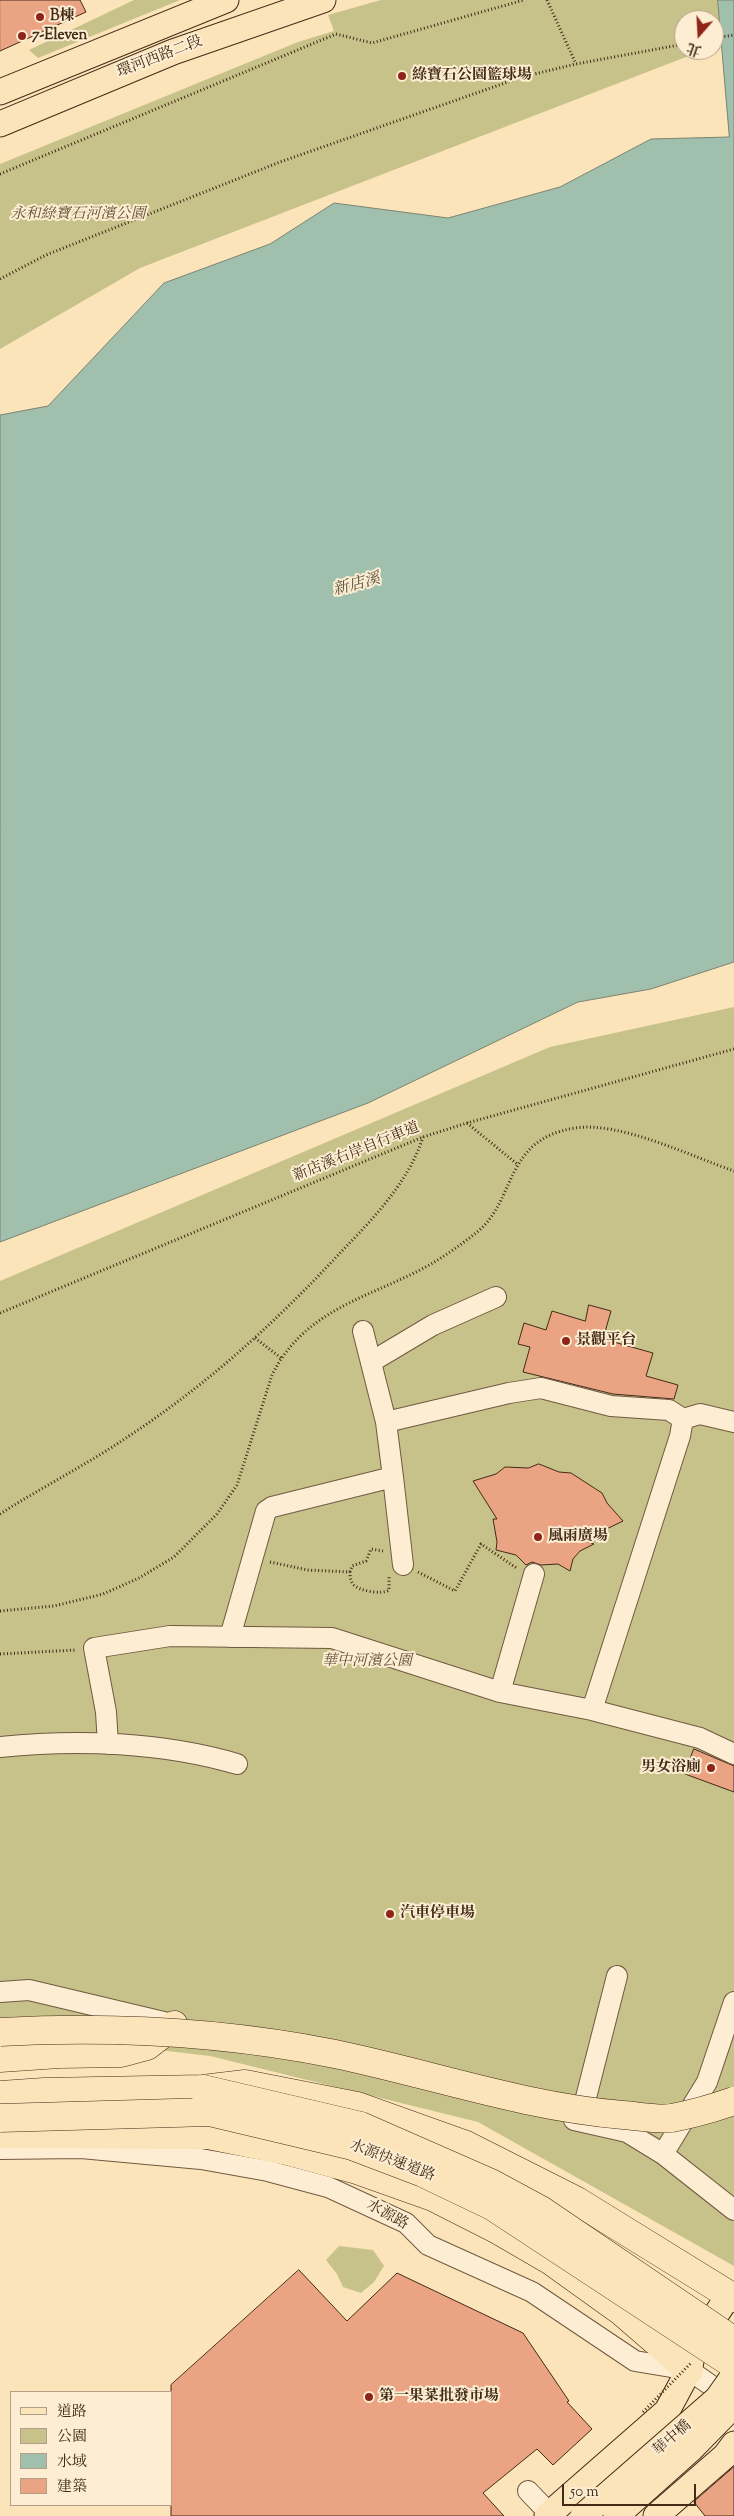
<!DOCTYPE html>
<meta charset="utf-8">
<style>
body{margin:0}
#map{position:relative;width:734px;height:2516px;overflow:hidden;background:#fce4ba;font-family:"Sorts Mill Goudy","Noto Serif TC",serif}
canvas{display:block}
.legend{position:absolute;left:10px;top:2391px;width:162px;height:115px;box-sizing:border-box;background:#fdedd2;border:1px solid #b39f87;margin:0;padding:6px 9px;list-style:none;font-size:15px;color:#432b17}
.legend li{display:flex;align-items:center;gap:10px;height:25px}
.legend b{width:25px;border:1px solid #b39f87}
.north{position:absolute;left:674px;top:10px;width:50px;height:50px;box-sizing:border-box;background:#fdedd2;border:1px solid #b39f87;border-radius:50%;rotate:199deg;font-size:14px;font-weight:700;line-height:20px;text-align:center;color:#432b17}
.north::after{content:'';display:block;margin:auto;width:18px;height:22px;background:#8f2418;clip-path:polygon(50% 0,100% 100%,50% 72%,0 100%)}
.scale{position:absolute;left:562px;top:2484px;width:134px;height:22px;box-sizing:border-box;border:2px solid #432b17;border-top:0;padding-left:6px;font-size:15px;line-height:18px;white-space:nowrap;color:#432b17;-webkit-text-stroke:4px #fdedd2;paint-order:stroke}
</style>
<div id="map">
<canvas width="734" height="2516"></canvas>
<ul class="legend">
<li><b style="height:6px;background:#fce4ba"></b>道路</li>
<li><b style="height:14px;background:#c7c28a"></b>公園</li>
<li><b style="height:14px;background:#a0bfac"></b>水域</li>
<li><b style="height:14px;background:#eaa484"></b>建築</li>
</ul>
<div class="north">北</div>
<div class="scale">50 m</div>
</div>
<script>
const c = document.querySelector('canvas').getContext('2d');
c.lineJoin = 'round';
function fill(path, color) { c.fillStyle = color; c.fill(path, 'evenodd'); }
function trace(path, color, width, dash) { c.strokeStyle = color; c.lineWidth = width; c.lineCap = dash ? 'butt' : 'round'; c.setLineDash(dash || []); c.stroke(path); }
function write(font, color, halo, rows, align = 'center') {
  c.font = font + ' "Sorts Mill Goudy","Noto Serif TC",serif'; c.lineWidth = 4; c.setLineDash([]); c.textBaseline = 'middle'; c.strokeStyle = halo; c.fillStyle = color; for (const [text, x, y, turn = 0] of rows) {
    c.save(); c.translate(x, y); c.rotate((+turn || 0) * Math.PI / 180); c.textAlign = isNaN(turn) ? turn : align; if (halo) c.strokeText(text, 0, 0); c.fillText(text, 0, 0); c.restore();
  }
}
fill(new Path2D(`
 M134,0h46l-142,58 -9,-8z
 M381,0h337l5,43 -9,3v-26h-30v30h20l-564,218 -140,81v-185l298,-122 36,-11 -6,-16z
 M734,1007v1259l-256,-144 -268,-66 -102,-12 -108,13v-776l550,-234z
 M339,2246l34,4 11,16 -10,16 -13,11 -18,-6 -6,-13 -11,-14z`), '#c7c28a');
const water = new Path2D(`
 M718,0h16v962l-83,27 -73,13 -210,101 -368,139v-827l48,-9 116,-123 106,-39 64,-41 114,15 112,-31 91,-48 78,-2z`);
fill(water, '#a0bfac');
trace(water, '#7b8470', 1);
const building = new Path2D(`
 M0,0h80l6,12 -86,39z
 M589,1305l22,6 -8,28 50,14 -7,23 32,9 -4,14 -61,-5 -90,-22 7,-25 -12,-3 6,-21 22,7 6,-19 33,10z
 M539,1464l20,8 12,1 31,20 5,10 16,18 -39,19 10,4 -14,7 -7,8 -3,12 -12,-7 -17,1 -9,-3 -6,3 -10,-10 -20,-5 1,-8 -4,-23h4l-24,-38 23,-7 9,-7 23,1z
 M694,1749l40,17v26l-49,-18z
 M299,2270l48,51 50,-48 126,60 46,68 -2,1 25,27 -39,36 -16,-16 -54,44 21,23h-333v-131z
 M734,2467v49h-29l-11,-14z`);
fill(building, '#eaa484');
trace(building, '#432b17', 1);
const minor = new Path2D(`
 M363,1331l23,91
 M371,1362l62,-37 63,-28
 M683,1419l17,-5 34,8
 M393,1477l10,88
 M230,1637l36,-126 6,-4 121,-30 -7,-55 123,-29 32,-5 70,18 58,4 14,9 -3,17 -88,274
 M500,1692l34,-118
 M108,1744l-2,-32 -12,-64 76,-12 162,2 168,54 92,18 108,28 34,16
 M0,1747c77,-8 162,-5 237,17
 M0,1992l29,-2 143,34
 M574,2120l53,12 36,22 71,56
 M580,2121l37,-145
 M0,2149l81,-1 120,11 67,12 60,16 78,36 22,22 104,47 103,69 54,9 43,30
 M663,2154l44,-72 27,-80
 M528,2491l22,23`);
const major = new Path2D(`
 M0,92l226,-92
 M0,124l173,-72 150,-52
 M547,2516l120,-105 22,-41 5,-22 35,-53
 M656,2516l69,-60 9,-12`);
const highway = new Path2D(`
 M0,2058l59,-4 62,-1 26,-7 27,-21
 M0,2095l44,-3 159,-3 42,-5 112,22 109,39 111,56 157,97
 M0,2134l208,1 79,16 70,19 76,27 63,32 55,32 71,51 67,58`);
trace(minor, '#715940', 22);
trace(major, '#432b17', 27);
trace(highway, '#432b17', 29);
trace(new Path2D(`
 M547,0l29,64
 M714,38l20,-3
 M0,174l336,-140 36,9 152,-43
 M0,279l46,-24 234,-93 242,-85 54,-13 108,-20
 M467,1123l50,41
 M0,1313l423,-176 44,-14 267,-74
 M255,1338l26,20
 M0,1514c42,-27 88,-50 129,-78 79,-52 147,-114 211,-183 32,-33 69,-71 83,-116
 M270,1562l38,8 42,2c0,4 0,8 3,12 5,7 29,11 36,6v-14
 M350,1572l2,-6 14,-5 5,-12 12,2
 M418,1572l37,19 26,-47 37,25
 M0,1611l54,-5 49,-12 36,-16 35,-21 43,-43 20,-29 35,-110c32,-64 92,-76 150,-106 19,-10 37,-23 54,-36 41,-32 27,-94 99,-105 45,-7 115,28 159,43
 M0,1654l76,-4`), '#432b17', 3, [1, 2.5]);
trace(minor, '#fdedd2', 20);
trace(major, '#fce4ba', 25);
trace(highway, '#fce4ba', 28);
const majorBridge = new Path2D(`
 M583,2516l134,-117 17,-24
 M616,2516l74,-66 44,-45`);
const highwayBridge = new Path2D(`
 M0,2032c112,-6 225,0 335,22 96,20 190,53 288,61 15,1 34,5 49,3 21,-4 42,-10 62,-17
 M203,2089l158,37 130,57 50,27 193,131
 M0,2118l209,-6 143,34 71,27 69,33 242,159`);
trace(majorBridge, '#432b17', 27, []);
trace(highwayBridge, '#432b17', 29, []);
trace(new Path2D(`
 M643,2412l48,-49`), '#432b17', 3, [1, 2.5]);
trace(majorBridge, '#fce4ba', 25);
trace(highwayBridge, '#fce4ba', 28);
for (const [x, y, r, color] of [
 [40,17,5,"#8f2418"],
 [22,36,5,"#8f2418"],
 [402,76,5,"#8f2418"],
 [566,1341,5,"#8f2418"],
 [538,1537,5,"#8f2418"],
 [711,1768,5,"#8f2418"],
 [390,1914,5,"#8f2418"],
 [369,2397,5,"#8f2418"]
]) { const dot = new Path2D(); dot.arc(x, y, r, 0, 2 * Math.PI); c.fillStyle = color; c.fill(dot); trace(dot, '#fdedd2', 2); }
write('bold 15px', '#432b17', '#fdedd2', [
 ["B棟",50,17],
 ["7-Eleven",32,36],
 ["綠寶石公園籃球場",412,76],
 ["景觀平台",576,1341],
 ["風雨廣場",548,1537],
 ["男女浴廁",701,1768,"right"],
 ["汽車停車場",400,1914],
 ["第一果菜批發市場",379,2397]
], 'left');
write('15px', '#432b17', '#fdedd2', [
 ["環河西路二段",160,58,-21],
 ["新店溪右岸自行車道",357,1153,-22],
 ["水源快速道路",392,2162,21],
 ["水源路",387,2216,29],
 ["華中橋",673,2439,-41]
]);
write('italic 15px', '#645134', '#fdedd2', [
 ["永和綠寶石河濱公園",78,215],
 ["華中河濱公園",367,1662]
]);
write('italic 16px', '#5a503c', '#fdedd2', [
 ["新店溪",357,586,-15]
]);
</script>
